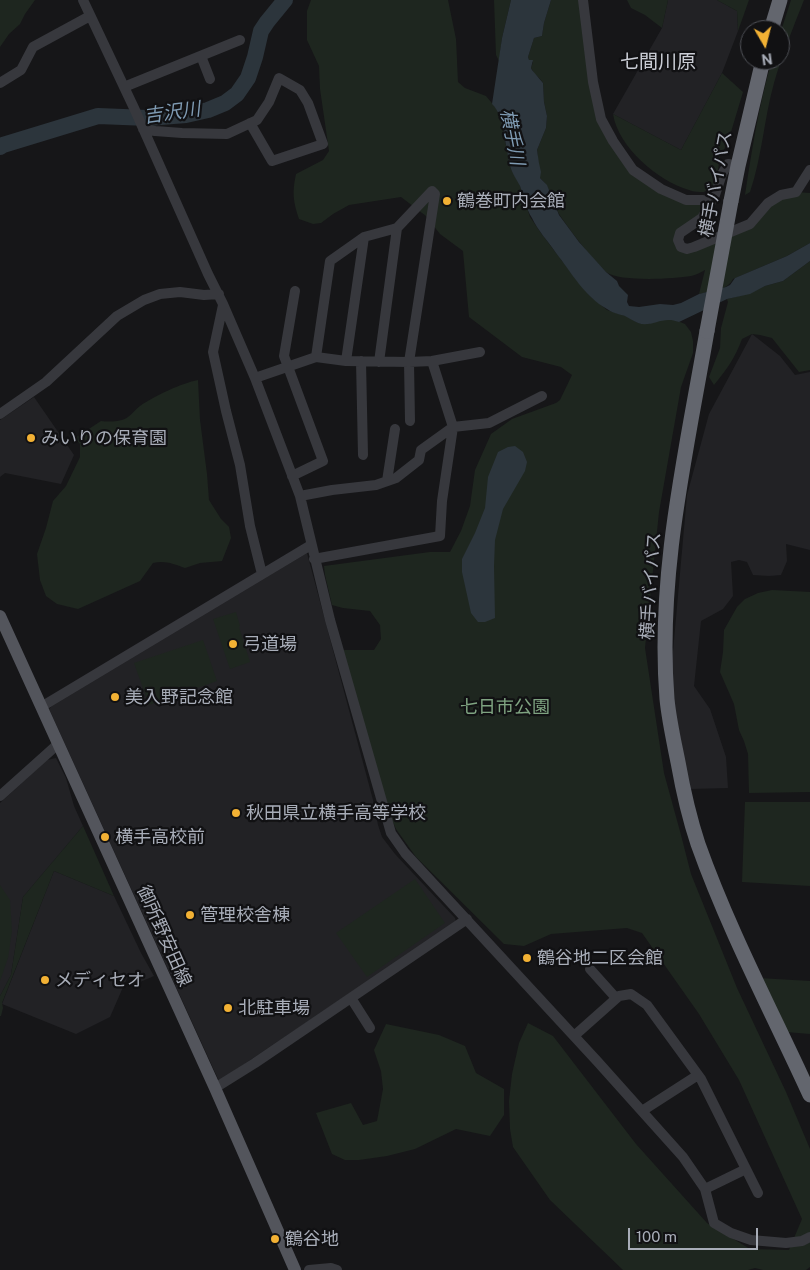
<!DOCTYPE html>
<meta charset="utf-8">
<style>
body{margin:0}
#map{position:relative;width:810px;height:1270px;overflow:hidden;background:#161618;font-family:"Public Sans",sans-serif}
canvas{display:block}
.north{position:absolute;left:740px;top:20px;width:50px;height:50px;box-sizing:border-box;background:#111113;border:1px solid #4d4f55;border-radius:50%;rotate:172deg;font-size:14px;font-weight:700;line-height:20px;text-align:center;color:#a8adb8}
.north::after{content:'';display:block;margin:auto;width:18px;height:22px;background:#f2b134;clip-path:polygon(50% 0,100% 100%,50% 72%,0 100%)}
.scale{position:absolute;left:628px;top:1228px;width:130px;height:22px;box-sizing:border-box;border:2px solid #a8adb8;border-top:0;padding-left:6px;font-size:15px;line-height:18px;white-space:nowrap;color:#a8adb8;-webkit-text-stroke:4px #111113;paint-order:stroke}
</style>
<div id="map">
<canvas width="810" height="1270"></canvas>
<div class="north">N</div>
<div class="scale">100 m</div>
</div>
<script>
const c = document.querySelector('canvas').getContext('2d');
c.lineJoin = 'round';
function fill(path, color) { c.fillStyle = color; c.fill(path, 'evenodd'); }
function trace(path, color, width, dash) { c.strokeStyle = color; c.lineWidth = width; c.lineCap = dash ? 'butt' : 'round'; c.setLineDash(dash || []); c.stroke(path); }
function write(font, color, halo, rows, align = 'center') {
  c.font = font + ' "Public Sans","Noto Sans JP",sans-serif'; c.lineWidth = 4.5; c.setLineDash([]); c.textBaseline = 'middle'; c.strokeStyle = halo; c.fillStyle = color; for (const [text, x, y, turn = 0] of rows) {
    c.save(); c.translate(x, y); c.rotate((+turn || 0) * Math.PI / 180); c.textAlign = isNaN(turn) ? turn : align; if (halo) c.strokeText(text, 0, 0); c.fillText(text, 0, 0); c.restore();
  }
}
fill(new Path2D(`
 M668,0h49l20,11 1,20 -16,42 -41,77 -68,-36 49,-86z
 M752,334l28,22 15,19 15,-3v178l-24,-6 1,17 -6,14 -12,1 -16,-1 -6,-13 -8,-2 -8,2 2,34 -10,13 -22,12 -7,65 16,23 16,48 2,31 -38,1 -20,-104 17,-190 22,-81z
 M34,397l40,58 -13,29 -56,-11 -5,4v-57z
 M307,553l66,247 5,25 4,12 13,17 60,64 1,4 -237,159 -170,-372 3,-3z
 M56,758l10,20 8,28 9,20 -60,71 -12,78 -11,21v-193l47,-43z
 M54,871l60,25 27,57 13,23 -14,6 -13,-4 -17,39 -34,17 -74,-30z`), '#222225');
fill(new Path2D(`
 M0,0h35l-10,14 -5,10 -11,10 -9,13z
 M311,0h137l8,39 2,43 7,6 21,8 10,12 5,13 10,48 8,14 11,34 11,16 34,45 14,17 18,15 19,6 12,7 10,1 6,-2 11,-3 10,1 10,4 6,8 2,9v12l-12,34 -22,125 -14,136 19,125 17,62 10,39 46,114 49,104 24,57v118l-4,3h-43l-8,-2 -7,2h-125l-73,-70 -37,-53 -3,-18 -1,-28 3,-27 7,-31 9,-20 25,13 83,108 71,79 43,26 39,1 13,-31 -63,-139 -40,-66 -57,-81 -15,-5 -76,6 -27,12 -20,-2 -88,-87 -20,-28 -9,-20 -45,-159h32l7,-11 -1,-14 -10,-14 -27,-3 -11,-3 -7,-30 -1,-9 106,-14h20l11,-21 9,-25 5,-36 16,-36 21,-15 44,-16 4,-3 12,-25 -11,-8 -39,-10 -53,-40 -6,-66 -23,-17 -14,-18 -25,-19 -52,8 -16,9 -12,9 -8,1 -14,-5c-6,-17 -7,-27 -3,-45l27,-14 6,-9 -9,-62 -1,-23 -12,-26v-29z
 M494,0h17l-9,38 -3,23 -3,-6z
 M551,0h32l18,119 32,51 28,19 49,14 -30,30 1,13 69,-22 18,-21 28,-11 14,1v50l-23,13 -54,23c-6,12 -22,12 -34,15l6,-24c-4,2 -9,5 -14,6 -18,3 -72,6 -85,-4 -17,-17 -32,-36 -45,-55 -9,-13 -8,-27 -21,-39l-3,-28 9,-22 1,-12 -3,-14 -1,-19 -3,-4 -6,-6 -3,-5 2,-6 -4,-2 -1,-3 6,-19 8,-2 2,-13z
 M627,0h41l-6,28 -17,-13 -14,-7z
 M717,0h32l-11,31 -1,-20z
 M791,0h13c-11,28 -22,55 -30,83 -10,36 -12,74 -24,109l-5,3c7,-46 14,-91 27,-135h8v-26z
 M722,73l21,19 -15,50 -8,15 -4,25 -12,10c-5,0 -10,0 -15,-2 -31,-9 -71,-43 -76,-76l68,36z
 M810,261v109l-11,2 -27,-34 -12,-3 -8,-1 -10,5c-7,19 -15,30 -28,46l-5,-8 11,-29 1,-20 7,-26 -1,-3 23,-6 15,-7 18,-5z
 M198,380l2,40 7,54 2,26 12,19 8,8 2,11 -9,23 -22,2 -15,5c-11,-4 -20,-8 -32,-5l-13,18 -62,28 -21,-5 -11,-8 -6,-16 -3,-26 9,-26 7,-27 13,-15 14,-29v-13l-5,-6 26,-17c9,1 20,1 27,-4 4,-3 8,-8 12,-11 14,-10 42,-23 58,-26z
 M772,590l38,2v200l-61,1 -1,-39 -4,-13 -5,-11 -5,-26 -14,-32 3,-20 1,-22 13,-23 8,-8 13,-6z
 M236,612l4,14 -1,1 11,35 -20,7 -17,-50z
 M203,640l14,41 -68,24 -15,-42z
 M745,802h65v84l-68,-4z
 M83,826l31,70 -60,-25 -52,132 1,5 -2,8h-1v-20l11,-21 12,-78z
 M415,879l30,44 -78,54 -31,-44z
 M0,885l10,15 2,31 -4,27 -8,23z
 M759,978l51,3v53l-24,-2z
 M386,1024l53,11 26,11 11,27 28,16v26l-14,21 -34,-7 -41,20 -28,7 -28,4h-14l-13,-6 -16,-41 35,-10 12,22 14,-4 6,-32 -2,-18 -7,-21z`), '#1e261f');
fill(new Path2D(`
 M511,0h40l-7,23 -2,13 -8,2 -6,19 1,3h4l-2,8 1,2 11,13 1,19 3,14 -1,12 -9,22 2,13 2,9 -1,6 7,7 12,30 20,27 27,30 11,9 2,5 9,9 -1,7 2,4 10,1 21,-3 13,1 8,-2 18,-9 27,-7 4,-2 5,-7 52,-22 23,-13v18l-27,20 -18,5 -15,8 -23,5 -48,23c-17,-7 -27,6 -41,1 -5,-2 -9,-5 -13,-7 -6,-2 -13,-3 -18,-7 -22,-12 -36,-37 -51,-56 -8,-12 -18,-22 -24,-35 -6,-9 -8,-21 -12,-32 -3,-6 -7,-11 -9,-17 -5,-16 -7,-55 -19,-65l10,-66z
 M515,446l8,6 4,10 -2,9 -22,38 -8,31 -1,26 1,52 -10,4h-7l-7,-9 -9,-41v-13l13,-26 10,-25 3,-31 10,-25 10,-5z`), '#2c353c');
trace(new Path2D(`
 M0,147l3,-2 95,-29 50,2 38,-3 22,-5 17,-7 12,-9 11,-16 7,-21 6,-26 6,-9 18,-22`), '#2c353c', 16);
trace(new Path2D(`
 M83,0l51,108 74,166 15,30 32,74 45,118 30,124 61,213 14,20 192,208 86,96 22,32 9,34 17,10 20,7 35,3 16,-2 8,-4
 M583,0l10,82 8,37 12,22 20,29 28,19 25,11h17l7,3
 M201,56l9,23
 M0,83l21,-13 12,-23 57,-31
 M124,87l116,-47
 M143,129l12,2 27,2 45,1 30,-14 12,-18 10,-24 21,12 8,13 15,41 -51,17 -22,-38
 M738,166l-10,-2 -6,10 -7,21 -13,23 -22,15 -2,7 3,7 6,2 7,-2 56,-23 18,-21 13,-8 15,-3 14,-22
 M223,305l-10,47 13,59 14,54 10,61 12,48
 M316,357l14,-96 34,-24 33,-9 35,-37 3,3 -26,168 1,59
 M346,361l18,-124
 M361,361l2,94
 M379,362l18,-134
 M255,378l61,-21 30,4 63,1 23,-1 48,-9
 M0,414l46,-32 71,-66 27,-16 16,-6 20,-2 24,3 15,-1
 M292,476l31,-15 -39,-105 11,-65
 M387,481l8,-52
 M300,496l32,-6 44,-5 20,-7 23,-18 2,-10 32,-23 36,-4 53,-27
 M314,559l126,-23 2,-35 11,-74 -21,-66
 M41,707l270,-162
 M0,796l58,-52
 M590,969l26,29
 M351,998l19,30
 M574,1036l45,-40 12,-2 16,11 54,74 57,114
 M215,1088l40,-25 212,-144
 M642,1111l56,-36
 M705,1189l41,-20
 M309,1270l22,-2 6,2`), '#37383d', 10);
trace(new Path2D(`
 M0,616l215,472 80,182`), '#53555c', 12);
trace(new Path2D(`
 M771,30l9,-30
 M731,201l7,-35 25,-106
 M707,331c-21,122 -50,244 -40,368 2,21 7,43 11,63 5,28 11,55 20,82 31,87 74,168 112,251`), '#63666e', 15);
trace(new Path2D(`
 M707,331l24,-130`), '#63666e', 15);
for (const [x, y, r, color] of [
 [447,201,5,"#f2b134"],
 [31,438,5,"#f2b134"],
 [233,644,5,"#f2b134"],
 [115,697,5,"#f2b134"],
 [236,813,5,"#f2b134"],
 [105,837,5,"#f2b134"],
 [190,915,5,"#f2b134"],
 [527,958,5,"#f2b134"],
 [45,980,5,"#f2b134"],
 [228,1008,5,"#f2b134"],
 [275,1239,5,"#f2b134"]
]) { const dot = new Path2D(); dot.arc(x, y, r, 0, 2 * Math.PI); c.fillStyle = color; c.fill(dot); trace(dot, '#111113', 2); }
write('18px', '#a8adb8', '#111113', [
 ["横手バイパス",716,184,-79],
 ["横手バイパス",651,586,-86],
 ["御所野安田線",164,936,66]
]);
write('18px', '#a8adb8', '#111113', [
 ["鶴巻町内会館",457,201],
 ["みいりの保育園",41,438],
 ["弓道場",243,644],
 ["美入野記念館",125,697],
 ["秋田県立横手高等学校",246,813],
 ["横手高校前",115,837],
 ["管理校舎棟",200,915],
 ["鶴谷地二区会館",537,958],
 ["メディセオ",55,980],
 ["北駐車場",238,1008],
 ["鶴谷地",285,1239]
], 'left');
write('18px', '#7fa381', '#111113', [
 ["七日市公園",505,707]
]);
write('19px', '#c9ccd4', '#111113', [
 ["七間川原",658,62]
]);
write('italic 19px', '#7f9bb3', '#111113', [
 ["吉沢川",172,113,-8],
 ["横手川",512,137,79]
]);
</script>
